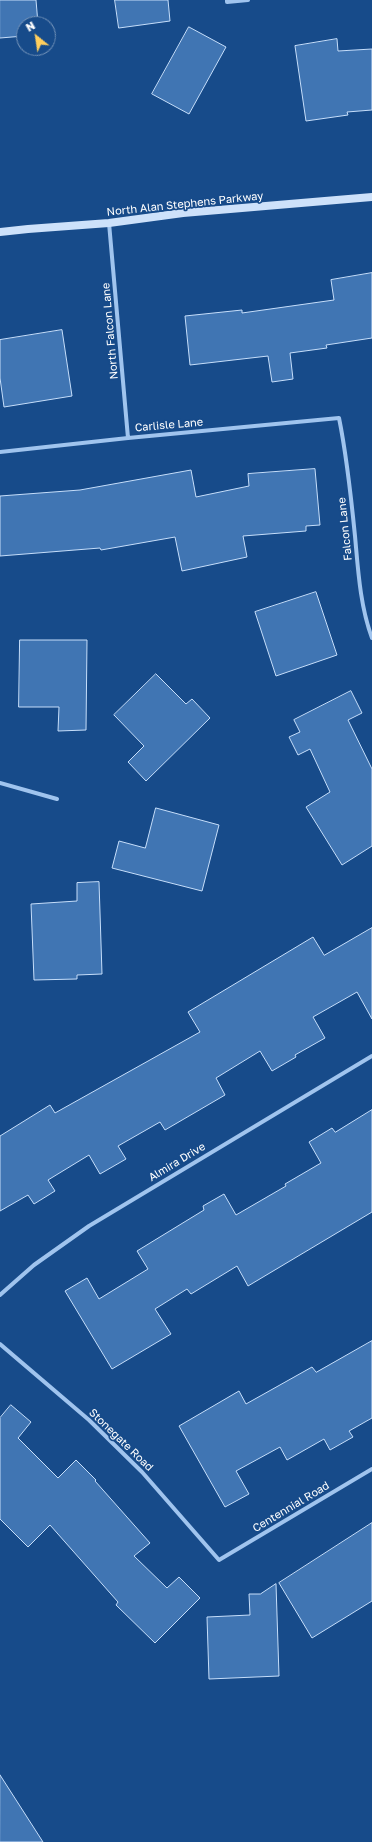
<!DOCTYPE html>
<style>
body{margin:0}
#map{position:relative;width:372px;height:1842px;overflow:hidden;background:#174b8a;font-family:"Golos Text",sans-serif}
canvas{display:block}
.north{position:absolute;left:16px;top:16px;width:40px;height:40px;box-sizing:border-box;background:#174b8a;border:1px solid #7493b9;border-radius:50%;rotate:330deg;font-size:11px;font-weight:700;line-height:16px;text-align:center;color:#fff}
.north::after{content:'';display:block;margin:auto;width:14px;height:18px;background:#ffce5d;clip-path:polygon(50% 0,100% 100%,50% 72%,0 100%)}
</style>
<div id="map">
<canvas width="372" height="1842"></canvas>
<div class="north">N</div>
</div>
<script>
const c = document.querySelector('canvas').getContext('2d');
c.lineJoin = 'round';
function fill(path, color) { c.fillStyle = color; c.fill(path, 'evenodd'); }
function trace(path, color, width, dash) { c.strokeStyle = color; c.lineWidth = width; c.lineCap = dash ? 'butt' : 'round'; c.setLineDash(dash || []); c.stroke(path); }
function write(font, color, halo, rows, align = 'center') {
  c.font = font + ' "Golos Text",sans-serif'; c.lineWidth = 3.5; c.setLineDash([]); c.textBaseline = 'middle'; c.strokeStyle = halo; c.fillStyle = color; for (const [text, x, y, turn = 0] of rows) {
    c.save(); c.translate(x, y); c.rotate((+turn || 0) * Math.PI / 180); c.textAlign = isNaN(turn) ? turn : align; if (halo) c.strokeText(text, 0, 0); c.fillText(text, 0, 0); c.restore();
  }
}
const building = new Path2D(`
 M0,0h36l2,24h-14v12l-24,2z
 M115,0h53l2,21 -51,7z
 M189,27l37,20 -37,67 -37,-20z
 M337,39l1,12 34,-2v61l-25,2 1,3 -42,6 -11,-75z
 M372,273v65l-46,7 1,3 -37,5 3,26 -21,3 -4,-26 -78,9 -5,-49 57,-6v3l92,-13 -3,-20z
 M62,330l10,66 -68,11 -4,-29v-38z
 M315,469l5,56 -14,1v5l-63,5 4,21 -65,14 -7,-34 -74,13 -1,-2 -100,8v-60l80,-6 111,-20 5,27 53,-11 -1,-12z
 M316,592l21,63 -61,21 -21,-64z
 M20,640h67l-1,90 -28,1 1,-24h-40z
 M156,674l30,30 6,-5 18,19 -64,63 -18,-19 16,-16 -30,-31z
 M351,691l11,22 -14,7 24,49v77l-30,19 -36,-58 24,-15 -20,-43 -12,6 -9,-18 11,-5 -6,-12z
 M156,808l63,17 -17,66 -90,-23 7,-27 26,7z
 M99,882l3,92 -25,1v4l-43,1 -3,-76 46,-3v-18z
 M372,928v91l-15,-27 -44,25 12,21 -30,17 1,2 -24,14 -12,-20 -44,27 9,17 -60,35 -5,-8 -42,24 8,13 -26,15 -11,-19 -41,25 7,11 -21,13 -6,-9 -28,16v-75l50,-31 5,8 145,-81 -12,-20 125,-75 11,18z
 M372,1110v102l-124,74 -11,-20 -46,28 -4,-5 -32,20 16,25 -59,35 -47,-78 22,-13 12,21 49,-30 -11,-18 67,-41 -1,-4 21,-12 12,21 50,-29 -1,-2 36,-21 -12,-21 23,-14 3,4z
 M372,1341v77l-23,13 4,6 -23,13 -6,-11 -37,21 -7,-13 -44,24 13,23 -24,13 -46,-81 60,-35 7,13 66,-37 4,5z
 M11,1405l20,17 -13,16 40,40 18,-18 20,20 -1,1 55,62 -16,13 33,32 12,-11 21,21 -45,45 -39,-38 2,-3 -68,-77 -22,22 -28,-28v-101z
 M372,1523v78l-60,37 -33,-55z
 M276,1584l3,92 -70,3 -2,-62 43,-2 -1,-21h11z
 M0,1775l43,67h-43z`);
fill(building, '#4075b3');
trace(building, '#c6defa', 1);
trace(new Path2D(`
 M227,0v2l21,-2
 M109,223l19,215
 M0,452l128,-14 211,-20c8,39 12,78 16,118 3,33 5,70 17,102
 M0,783l57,16
 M0,1295l34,-30 55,-39 283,-170
 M0,1344l89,76 53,52 77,88 153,-91`), '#a0c4ee', 4);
trace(new Path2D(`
 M0,232l28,-3 81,-6 74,-10 189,-16`), '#cde1fa', 8);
write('11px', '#fff', '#174b8a', [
 ["North Alan Stephens Parkway",185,204,-6],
 ["North Falcon Lane",110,331,-95],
 ["Carlisle Lane",169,425,-5],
 ["Falcon Lane",345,529,-96],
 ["Almira Drive",177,1162,-31],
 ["Stonegate Road",121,1440,44],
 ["Centennial Road",291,1507,-31]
]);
</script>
